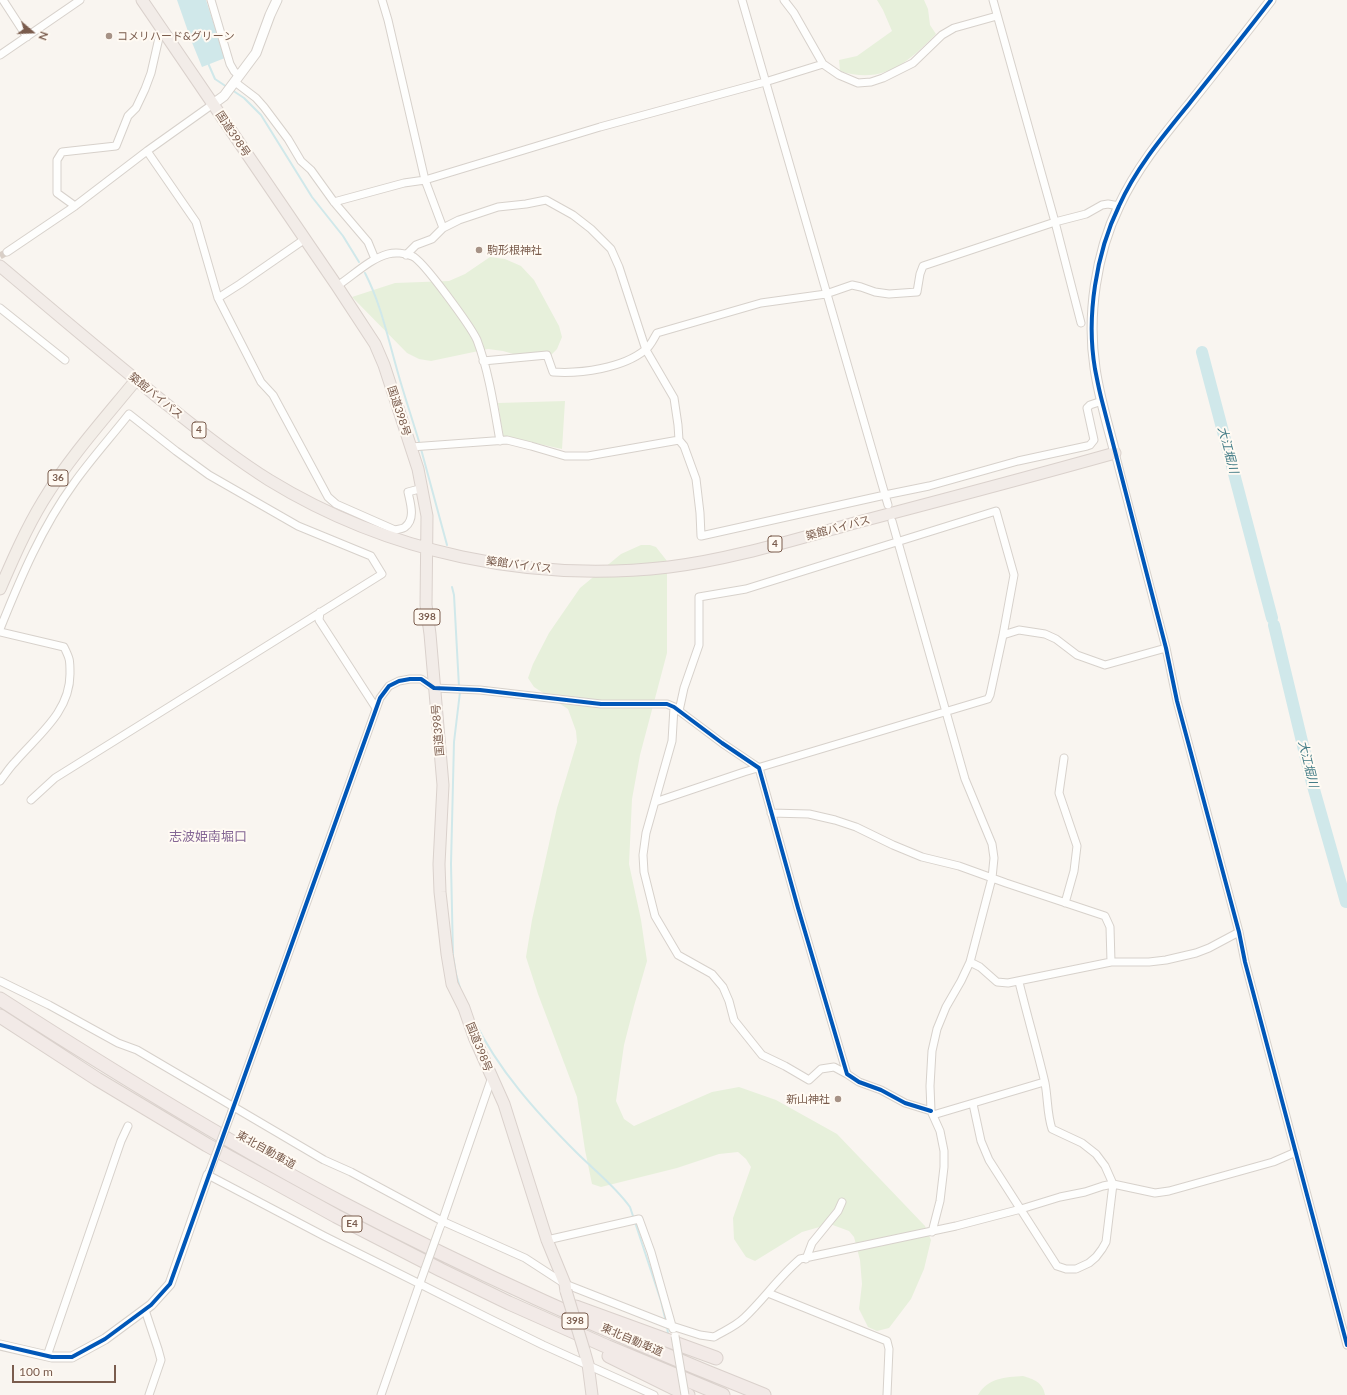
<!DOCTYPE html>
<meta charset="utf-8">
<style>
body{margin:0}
#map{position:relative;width:1347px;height:1395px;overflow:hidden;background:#f9f5f0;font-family:Lato,sans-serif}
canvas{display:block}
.north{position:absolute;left:12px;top:12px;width:40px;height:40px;-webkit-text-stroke:3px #fffaf3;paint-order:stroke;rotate:109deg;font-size:11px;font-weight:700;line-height:16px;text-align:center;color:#7a5c4d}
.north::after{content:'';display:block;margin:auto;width:14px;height:18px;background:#7a5c4d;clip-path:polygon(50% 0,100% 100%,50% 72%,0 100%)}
.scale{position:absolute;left:12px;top:1365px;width:104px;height:18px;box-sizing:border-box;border:2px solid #7a5c4d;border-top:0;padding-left:5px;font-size:12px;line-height:14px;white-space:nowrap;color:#7a5c4d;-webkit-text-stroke:3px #fffaf3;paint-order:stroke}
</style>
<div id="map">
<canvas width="1347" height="1395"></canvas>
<div class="north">N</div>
<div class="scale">100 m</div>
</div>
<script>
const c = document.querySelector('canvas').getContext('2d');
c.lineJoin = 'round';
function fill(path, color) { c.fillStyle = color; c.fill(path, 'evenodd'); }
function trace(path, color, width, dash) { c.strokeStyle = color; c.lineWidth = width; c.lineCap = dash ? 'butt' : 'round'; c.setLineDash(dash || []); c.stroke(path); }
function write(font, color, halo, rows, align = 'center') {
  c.font = font + ' Lato,"Noto Sans JP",sans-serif'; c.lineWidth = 4; c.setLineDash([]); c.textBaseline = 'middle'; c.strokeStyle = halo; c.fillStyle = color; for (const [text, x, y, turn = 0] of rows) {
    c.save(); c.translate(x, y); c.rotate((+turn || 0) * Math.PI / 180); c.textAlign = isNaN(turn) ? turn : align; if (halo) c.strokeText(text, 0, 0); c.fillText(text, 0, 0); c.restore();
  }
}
fill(new Path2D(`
 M877,0h47l4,9 2,16 6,9c-28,29 -54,51 -96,37l-1,-11 18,-4 35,-25 -9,-21z
 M490,257l15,2 16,7 13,14 25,46 3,11 -5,12 -10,10 -7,1 -13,-2 -24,-7 -15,-2 -57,12 -12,-2 -12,-6 -55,-56 43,-14 54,-2 16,-7z
 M565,401l-3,48 -59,-13 -5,-33z
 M641,545h9l6,2 11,14v92l-27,102 -8,44 -3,65 12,56 6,41 -13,45 -10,39 -8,56 8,18 10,7 78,-34 27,-5 37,13 61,34 88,92 6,14 -7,29 -13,30 -22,29 -12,3 -9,-4 -9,-18 3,-25 -2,-24 -6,-23 -5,-6 -19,-7 -28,8 -47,29 -9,-4 -12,-18 -1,-21 18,-51 -5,-8 -8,-7 -19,2 -42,14 -76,19 -9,-3 -7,-34 -8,-53 -39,-103 -12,-37 6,-37 25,-112 20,-66 -1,-11 -8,-22 -34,-22 -6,-9 5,-14 16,-31 31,-45 41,-34z
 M1023,1376c10,3 20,6 22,19h-67c10,-17 27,-18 45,-19z`), '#e7f0db');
fill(new Path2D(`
 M177,0h29l19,58 -23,9 -11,-27z`), '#d0e8ea');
trace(new Path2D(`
 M208,63l7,16 12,8
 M232,90l12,8 17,17 51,82 31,39 16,26
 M365,273c15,29 22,61 31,93 7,26 16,52 24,79
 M421,449l26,96
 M452,587l2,8 5,92
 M460,692l-6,50 -3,122 2,92 3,18 4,14
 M474,1020c24,50 63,93 102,132 18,18 39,34 54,55l31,94 5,21
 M667,1326l1,8`), '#d0e8ea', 2);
trace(new Path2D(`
 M1202,352l70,266
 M1274,625l37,154 35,123`), '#d0e8ea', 12);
trace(new Path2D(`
 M0,256l7,-4`), '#d9cfc7', 7, [7, 3.5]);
const minor = new Path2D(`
 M3,0l24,37
 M211,0l19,64 4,7 5,5
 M382,0l6,20 37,160 18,48
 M742,0l146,505
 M784,0l10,13 29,51 16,11 19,8 13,-1 12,-4 30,-15 29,-28 12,-7 43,-12
 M993,0l62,222 26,101
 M0,55l80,-55
 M235,82l21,16 8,9 24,32 13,22 10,9 23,32 34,40 7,17
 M147,151l49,71 22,76 43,84 12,13 55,102 8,7 59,26c3,-1 8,-1 10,-3 11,-8 5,-25 3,-35l15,-4
 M334,202l70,-19 21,-3 175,-53 165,-45 58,-18
 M75,206l-18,-13v-33l5,-8 54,-6 12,-30 8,-8 9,-19 6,-16 10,-44
 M7,252l68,-46 72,-55 66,-47
 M406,255l10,-10 16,-6 11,-11 16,-8 39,-13 28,-3 20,-4 27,15 18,14 20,20 8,18 27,83 28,48 4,27 1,15 5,6 12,33 4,34 1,23 184,-41 44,-9 89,-25 69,-15 3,-1 4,-5 -7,-32 3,-3 12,-4
 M337,286c16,-10 32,-27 51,-32 7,-2 17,-1 24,2 11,4 59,71 65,84 12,32 17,67 23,101
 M218,298l22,-14 65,-45
 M0,308l65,52
 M483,361l64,-6 6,17c28,2 70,-4 92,-22 5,-3 9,-12 12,-17l104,-30 65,-9 26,-9 9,2 14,5 14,2 28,-2 3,-18 3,-8 132,-44 31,-8 16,-9 6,-1 11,2
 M411,447l96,-7 24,6 34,10h23l91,-16
 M1115,453l51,195 11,53 62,231 6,30 102,383
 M892,521l73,258 27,65 2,14 -2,20 -22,84 -9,19 -15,26 -9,22 -5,22 -2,35 1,25 9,20 4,20v16l-4,34 -8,31
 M320,612l-1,8 57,88
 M0,629c20,-50 42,-102 74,-146 17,-24 37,-46 55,-69l47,37 33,24 89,51 73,30 11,18 -327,204 -24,22
 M0,632l64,15c6,12 6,13 6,27 0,38 -32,61 -55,88 -6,6 -10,13 -15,19
 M1003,635l16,-5 26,4 11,5 21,16 28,10 61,-17
 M674,707l-2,34 -26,92 -3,22 1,17 11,44 23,39 34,19 11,13 6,14 5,19 28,35 23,11 24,14 12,-11 13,-2 13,7
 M1064,758l-5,35 18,53 -3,25 -9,32
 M655,802l89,-30 244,-73 2,-4 13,-60 11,-60 -18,-64 -250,78 -47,8v48l-15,43 -5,23
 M771,813l38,1 26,6 21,7 37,18 29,12 37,9 47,17 99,33 5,11 1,35
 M970,962l10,5 17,15 11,1 103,-21h38l17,-2 30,-7 13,-5 30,-16
 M0,981l49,24 69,38 19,7 187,110 27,12 91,49 83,37 40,26 107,42 1,3
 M973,1104l8,37 8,19 68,106 9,3h10l13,-6 7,-6 6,-8 4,-7 7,-58 -8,-18 -9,-12 -14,-11 -30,-14c-5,-15 -4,-30 -7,-46 -8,-34 -18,-68 -26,-101
 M232,1111l148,-413 9,-12 10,-5 11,-2h11l13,9 46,2 121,14h66l7,3 48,36 37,25 39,140 49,166 12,8 22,8 24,13 26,8
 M933,1115l111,-33
 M210,1170l-2,5 116,61 166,83 53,26 111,50
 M441,1225l51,-148
 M547,1240l92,-21 12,33 21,74 28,9 14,2c10,-6 22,-11 30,-19 20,-19 35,-41 56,-59l156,-33 65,-17 39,-12 25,-5 18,-6 10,-2 42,9 14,-2 104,-29 23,-10
 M806,1259l6,-16 26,-32 4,-9
 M768,1293l119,48 2,8 -2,46
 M145,1310l13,39 3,11 -12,35
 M47,1356l74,-215 7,-15
 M381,1395l40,-115`);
const tertiary = new Path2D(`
 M213,104l11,-8 32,-43 14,-38 7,-15
 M1115,453c-7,-28 -16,-56 -20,-85 -8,-52 1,-115 24,-162 18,-39 45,-71 72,-104 27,-34 54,-68 80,-102
 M0,1345l52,12h20l33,-18 46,-34 19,-21 38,-109`);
const primary = new Path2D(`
 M0,589c13,-30 26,-60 43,-88 26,-43 61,-82 93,-121`);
const trunk = new Path2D(`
 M142,0l195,286 38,58 9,21 34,104 9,47 -1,89 4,29 13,151 -4,79 1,28 7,62 5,30 12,24 10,29 30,67 43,136 18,44 1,7
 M0,266c56,47 112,95 170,141 32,26 64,51 99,73 119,73 262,103 400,87 66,-8 133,-30 197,-47 84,-22 167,-44 249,-67
 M584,1350l4,14 4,31`);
const motorway = new Path2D(`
 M0,999c112,72 225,142 342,204 137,72 278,135 422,192
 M0,1016l97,63 110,66 129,71 105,54 68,33 99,44 115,48
 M576,1307l140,51
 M609,1356l79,39`);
trace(minor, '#d7d1cb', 9);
trace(tertiary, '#d7d1cb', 11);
trace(primary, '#dad1cc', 13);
trace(trunk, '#dad1cc', 13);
trace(motorway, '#dad1cc', 15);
trace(minor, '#fefefd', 7);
trace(tertiary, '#fefefd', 9);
trace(primary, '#f3eee8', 11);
trace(trunk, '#f2ece8', 11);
trace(motorway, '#f2eae7', 13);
const minorBridge = new Path2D(`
 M210,1170l22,-59
 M421,1280l19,-53
 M675,1336l10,59`);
const trunkBridge = new Path2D(`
 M566,1291l18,59`);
trace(minorBridge, '#d7d1cb', 9, []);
trace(trunkBridge, '#dad1cc', 13, []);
trace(minorBridge, '#fefefd', 7);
trace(trunkBridge, '#f2ece8', 11);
trace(new Path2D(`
 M1271,0c-27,35 -55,70 -82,104 -26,32 -53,64 -70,102 -23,47 -33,111 -24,163 2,10 4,21 7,32l64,247 11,53 62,231 6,30 102,383
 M0,1345l52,12h20l33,-18 46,-34 19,-21 210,-586 9,-12 10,-5 11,-2h11l13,9 46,2 121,14h66l7,3 48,36 37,25 39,140 49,166 12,8 22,8 24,13 26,8`), '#0057b8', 4);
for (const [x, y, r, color] of [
 [109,36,4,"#a69286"],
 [479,250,4,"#a69286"],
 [838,1099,4,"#a69286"]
]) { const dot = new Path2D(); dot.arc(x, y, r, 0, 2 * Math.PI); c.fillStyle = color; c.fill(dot); trace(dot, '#fffaf3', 1.5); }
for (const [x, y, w] of [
 [199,430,14],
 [58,478,20],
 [775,544,14],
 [427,617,26],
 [352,1224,20],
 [575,1321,26]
]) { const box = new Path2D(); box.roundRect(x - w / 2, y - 8, w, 16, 3); c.fillStyle = '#fffaf3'; c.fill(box); trace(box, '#7a5c4d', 1); }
write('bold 10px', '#7a5c4d', null, [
 ["4",199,430],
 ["36",58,478],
 ["4",775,544],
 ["398",427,617],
 ["E4",352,1224],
 ["398",575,1321]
]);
write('11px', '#7a5c4d', '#fffaf3', [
 ["コメリハード&グリーン",117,36],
 ["駒形根神社",487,250],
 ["新山神社",830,1099,"right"]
], 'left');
write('11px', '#7a5c4d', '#fffaf3', [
 ["国道398号",233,134,56],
 ["築館バイパス",156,396,39],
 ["国道398号",399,411,72],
 ["築館バイパス",838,528,-15],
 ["築館バイパス",519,565,7],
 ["国道398号",438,730,-95],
 ["国道398号",479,1047,68],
 ["東北自動車道",266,1150,29],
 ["東北自動車道",632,1340,23]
]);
write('italic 12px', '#437c86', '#fffaf3', [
 ["大江堀川",1228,450,75],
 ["大江堀川",1308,764,76]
]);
write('13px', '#846695', '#fffaf3', [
 ["志波姫南堀口",208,837]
]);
</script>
